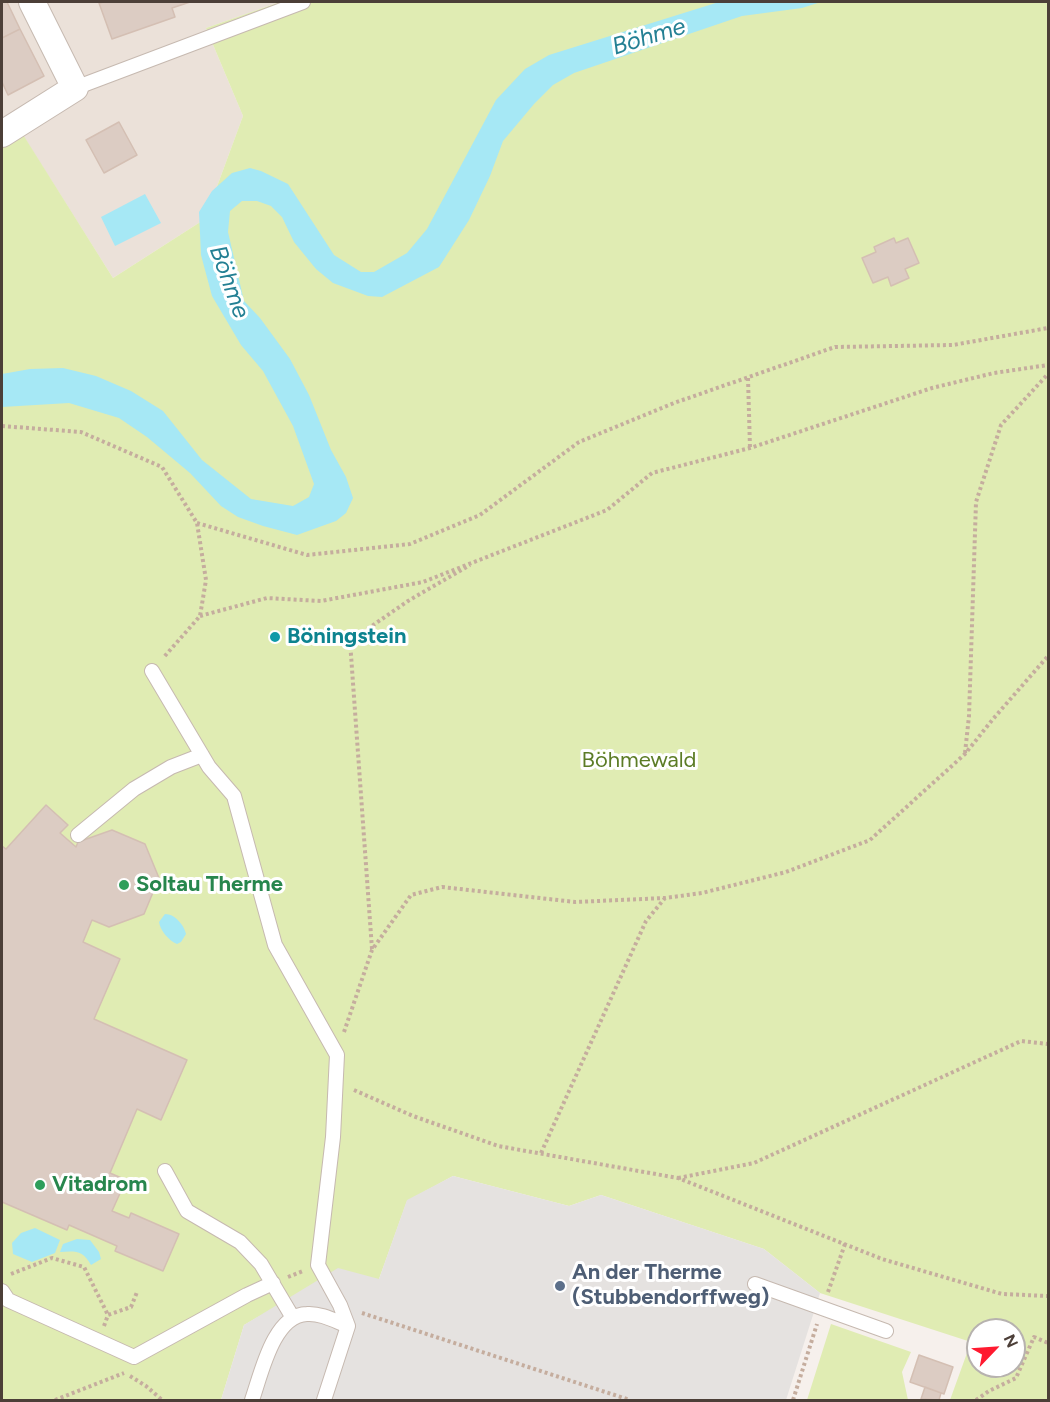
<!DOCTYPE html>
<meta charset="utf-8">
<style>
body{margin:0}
#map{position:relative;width:1050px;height:1402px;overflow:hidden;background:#f6f0ec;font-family:Figtree,sans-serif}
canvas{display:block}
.frame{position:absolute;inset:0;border:3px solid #4c3f38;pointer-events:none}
.north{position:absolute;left:966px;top:1318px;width:60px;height:60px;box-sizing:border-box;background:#fff;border:2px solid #b7b2af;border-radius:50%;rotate:65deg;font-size:16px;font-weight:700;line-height:24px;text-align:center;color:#4c3f38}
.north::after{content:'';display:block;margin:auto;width:21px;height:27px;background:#ff1a30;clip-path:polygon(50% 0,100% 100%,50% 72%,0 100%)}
</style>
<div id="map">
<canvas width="1050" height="1402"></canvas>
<div class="frame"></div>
<div class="north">N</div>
</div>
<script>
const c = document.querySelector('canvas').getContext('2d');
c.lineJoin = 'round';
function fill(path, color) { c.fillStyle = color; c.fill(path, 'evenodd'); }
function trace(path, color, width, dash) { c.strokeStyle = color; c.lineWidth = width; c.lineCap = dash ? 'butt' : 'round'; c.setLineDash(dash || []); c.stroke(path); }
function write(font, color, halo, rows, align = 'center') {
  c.font = font + ' Figtree,sans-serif'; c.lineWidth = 6; c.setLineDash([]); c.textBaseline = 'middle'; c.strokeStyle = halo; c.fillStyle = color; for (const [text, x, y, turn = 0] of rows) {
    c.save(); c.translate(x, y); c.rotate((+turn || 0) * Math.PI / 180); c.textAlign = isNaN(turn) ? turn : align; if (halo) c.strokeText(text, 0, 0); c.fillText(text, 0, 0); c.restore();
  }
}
fill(new Path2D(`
 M2,2h278l-74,26 37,88 -38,103 -92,59 -91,-144 -20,12z`), '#ebe1d9');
fill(new Path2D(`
 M280,2h768v1398h-98l21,-58 -151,-49 -56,-44 -163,-54 -32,11 -116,-30 -46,25 -28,78 -89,20 -46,26 -23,75h-219v-1254l20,-13 91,145 92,-59 38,-103 -37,-88zM978,1330h36v36h-36z
 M831,1324l80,28 -9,20 6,28h-101z`), '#e0ecb3');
fill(new Path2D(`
 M453,1176l116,30 32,-11 163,54 56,44 -34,107h-565l23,-75 94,-57 41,11 28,-79z`), '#e5e2e0');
fill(new Path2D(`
 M719,2h102l-19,6 -60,8 -168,57 -21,12 -19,19 -31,37 -13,35 -21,44 -30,47 -57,30 -14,-1 -35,-13 -17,-14 -22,-27 -12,-25 -11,-11 -14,-5h-15l-12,10 -2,21 16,69 16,17 30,41 19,36 22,55 15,27 7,21 -7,15 -10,8 -39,14 -34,-9 -25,-9 -17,-11 -31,-33 -43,-36 -28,-19 -50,-15 -67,4v-33l28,-5 33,-1 33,8 35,15 32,20 39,49 49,39 42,7 16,-9 5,-13 -21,-58 -30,-55 -22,-26 -29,-49 -11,-41 -2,-43 13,-21 20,-18 18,-5 11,3 27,13 46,71 27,17h13l33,-19 20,-24 69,-129 29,-31 24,-14z
 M145,194l16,29 -46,23 -14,-29z
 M165,914c10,0 19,11 21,20l-5,8 -4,2c-8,-3 -17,-14 -18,-22z
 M35,1228l25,12 -5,13 -23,9 -19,-8 -1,-11 9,-10z
 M77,1239l13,1 9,12 2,7 -10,6c-8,-15 -16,-14 -31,-13l3,-8z`), '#a6e8f5');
const building = new Path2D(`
 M2,2h5l13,27 -18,9z
 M104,2h86l-18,6 3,9 -63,22 -13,-36z
 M20,29l24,47 -36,19 -6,-13v-44z
 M119,122l18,33 -33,18 -18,-33z
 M894,238l2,5 12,-5 11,25 -14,6 4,9 -18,8 -3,-9 -15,6 -11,-25 14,-6 -2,-5z
 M46,805l22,20 -8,8 16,14 2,-5 34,-12 33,14 14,34 -15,36 -35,13 -17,-7 -9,22 37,17 -26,60 93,41 -26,60 -24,-11 -27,64 16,7 -14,31 17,7 2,-5 48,21 -16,37 -48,-20 2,-5 -48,-21 -2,5 -65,-28v-356l4,3z
 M919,1355l34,12 -9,27 -34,-12z
 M925,1387l16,6 -2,7 -18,-1z`);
fill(building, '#dcccc3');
trace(building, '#d4bfb3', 1.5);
const lane = new Path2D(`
 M75,88l228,-86
 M152,671l57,96 25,29 41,149 62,110 -4,82 -15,128 22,40 8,21 -24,74
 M78,835l56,-46 37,-22 31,-12
 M165,1171l22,40 53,31 21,22 32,54
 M755,1284l131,47
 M2,1291l6,9 126,57 113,-62 26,-12
 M252,1400c9,-25 21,-85 55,-86 14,-1 28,7 41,12`);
const street = new Path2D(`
 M2,134l73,-46 -43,-86`);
trace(lane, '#c6b9b0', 16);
trace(street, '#c6b9b0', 28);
trace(new Path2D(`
 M748,378l2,70
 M2,426l79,6 81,35 35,56 9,57 -6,36 -36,41
 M197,523l110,32 103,-11 70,-29 99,-73 95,-39 161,-56 118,-2 95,-17
 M200,616l67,-18 54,3 102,-19 184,-72 45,-37 98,-25 182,-60 62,-15 54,-8
 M965,753l4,-37 7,-214 25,-77 47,-51
 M372,949l-22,-308 58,-40 62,-36
 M344,1032l28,-82 39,-55 31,-8 133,15 90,-4 37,-5 84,-21 84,-32 95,-86 28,-35 55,-63
 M354,1090l59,26 85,30 180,32 204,81 120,35 46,2
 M541,1153l105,-232 19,-23
 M678,1178l76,-15 267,-122 27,3
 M11,1274l41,-16 32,9 24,48
 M288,1277l15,-6
 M828,1292l17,-48
 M362,1313l268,87
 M104,1326l4,-11 23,-8 6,-15
 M130,1376l16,10 16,14
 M55,1400l69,-27
 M793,1400l24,-76
 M976,1400l13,-9 27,-13 18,-41 14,6`), '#c5ad9e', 4, [3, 3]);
trace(lane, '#fff', 14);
trace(street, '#fff', 26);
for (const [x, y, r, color] of [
 [275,637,6,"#0f9aa8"],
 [124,885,6,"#2e9e5b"],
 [40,1185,6,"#2e9e5b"],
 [560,1286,6,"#5c6f8a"]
]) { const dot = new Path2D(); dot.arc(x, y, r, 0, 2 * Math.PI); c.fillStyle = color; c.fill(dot); trace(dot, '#fff', 2); }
write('bold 22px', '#0d838f', '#fff', [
 ["Böningstein",287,637]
], 'left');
write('22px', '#5c7c26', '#fff', [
 ["Böhmewald",639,761]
]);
write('bold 22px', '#27864d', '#fff', [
 ["Soltau Therme",136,885],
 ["Vitadrom",52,1185]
], 'left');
write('bold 22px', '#4e5e75', '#fff', [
 ["An der Therme",572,1273],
 ["(Stubbendorffweg)",572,1298]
], 'left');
write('italic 24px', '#248094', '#fff', [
 ["Böhme",649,37,-17],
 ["Böhme",229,282,70]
]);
</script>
